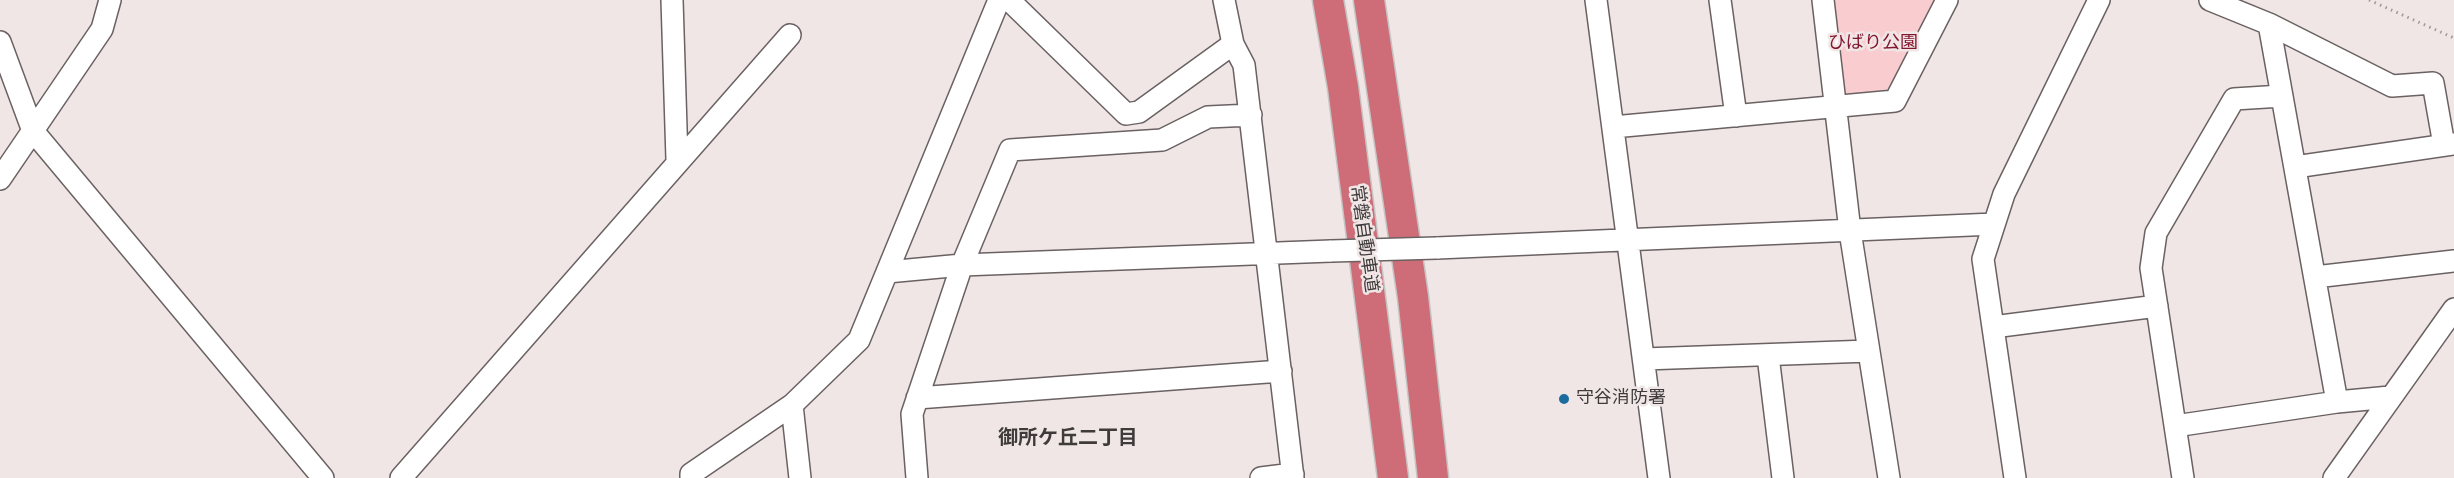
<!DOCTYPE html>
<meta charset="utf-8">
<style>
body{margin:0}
canvas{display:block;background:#f0e6e6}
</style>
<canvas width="2454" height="478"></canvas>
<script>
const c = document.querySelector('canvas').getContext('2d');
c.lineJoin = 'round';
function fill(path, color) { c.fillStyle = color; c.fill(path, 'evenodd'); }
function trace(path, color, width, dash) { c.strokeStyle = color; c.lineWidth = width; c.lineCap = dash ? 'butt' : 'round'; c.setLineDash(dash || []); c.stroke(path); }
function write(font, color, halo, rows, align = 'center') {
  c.font = font + ' "Source Sans 3","Noto Sans JP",sans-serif'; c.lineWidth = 5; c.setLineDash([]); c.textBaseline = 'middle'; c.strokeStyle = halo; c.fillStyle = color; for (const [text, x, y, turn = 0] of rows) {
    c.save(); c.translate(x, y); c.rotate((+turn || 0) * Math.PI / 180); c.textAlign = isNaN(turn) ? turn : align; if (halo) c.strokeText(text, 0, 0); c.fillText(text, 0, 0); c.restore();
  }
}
fill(new Path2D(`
 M1823,0h124l-52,101 -59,5z`), '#f9cdd0');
const minor = new Path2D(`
 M672,0l5,160
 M1009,0l117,114 13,-2 94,-68
 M1224,0l9,44 11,21 49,413
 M1596,0l63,478
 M1720,0l16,116
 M1823,0l27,231 39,247
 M2210,0l59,24 123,62 41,-3 11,62
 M2269,24l68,378
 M0,42l33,89 290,347
 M1613,127l282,-26 52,-101
 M2295,167l159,-23
 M0,179l102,-150 8,-29
 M1437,248l557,-24
 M887,272l75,-7 369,-14
 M2315,277l139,-16
 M1993,327l164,-21
 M1768,356l15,122
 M1644,359l225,-8
 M917,398l364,-27
 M792,405l8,73
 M2175,426l162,-24 53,-5
 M401,478l389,-443
 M691,478v-4l101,-69 67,-65 140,-340
 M917,478l-5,-64 50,-149 48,-115 152,-10 46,-23 43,-2
 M1261,478l32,-4
 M2015,478l-32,-219 21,-65 95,-194
 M2183,478l-32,-210 5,-35 78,-134 48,-3
 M2334,478l120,-169`);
const highway = new Path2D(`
 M1328,0l15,87 50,391
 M1369,0l44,297 20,181`);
trace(minor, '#6a6162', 24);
trace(highway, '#c5c4c4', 33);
trace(new Path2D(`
 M2369,0l85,38`), '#a19a9a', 3, [1.5, 4.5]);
trace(minor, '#fff', 21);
trace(highway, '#ce6d78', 30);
const minorBridge = new Path2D(`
 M1331,251l106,-3`);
trace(minorBridge, '#6a6162', 24, []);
trace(minorBridge, '#fff', 21);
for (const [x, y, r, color] of [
 [1564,399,6,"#1a6d9e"]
]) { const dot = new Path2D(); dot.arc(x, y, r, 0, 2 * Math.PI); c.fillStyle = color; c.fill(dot); trace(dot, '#f0e6e6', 2); }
write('18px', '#841730', '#f0e6e6', [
 ["ひばり公園",1873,44]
]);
write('18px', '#3f3b3b', '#f0e6e6', [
 ["常磐自動車道",1363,239,82]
]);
write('18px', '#3f3b3b', '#f0e6e6', [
 ["守谷消防署",1576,399]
], 'left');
write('bold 20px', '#3f3b3b', '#f0e6e6', [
 ["御所ケ丘二丁目",1068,440]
]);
</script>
